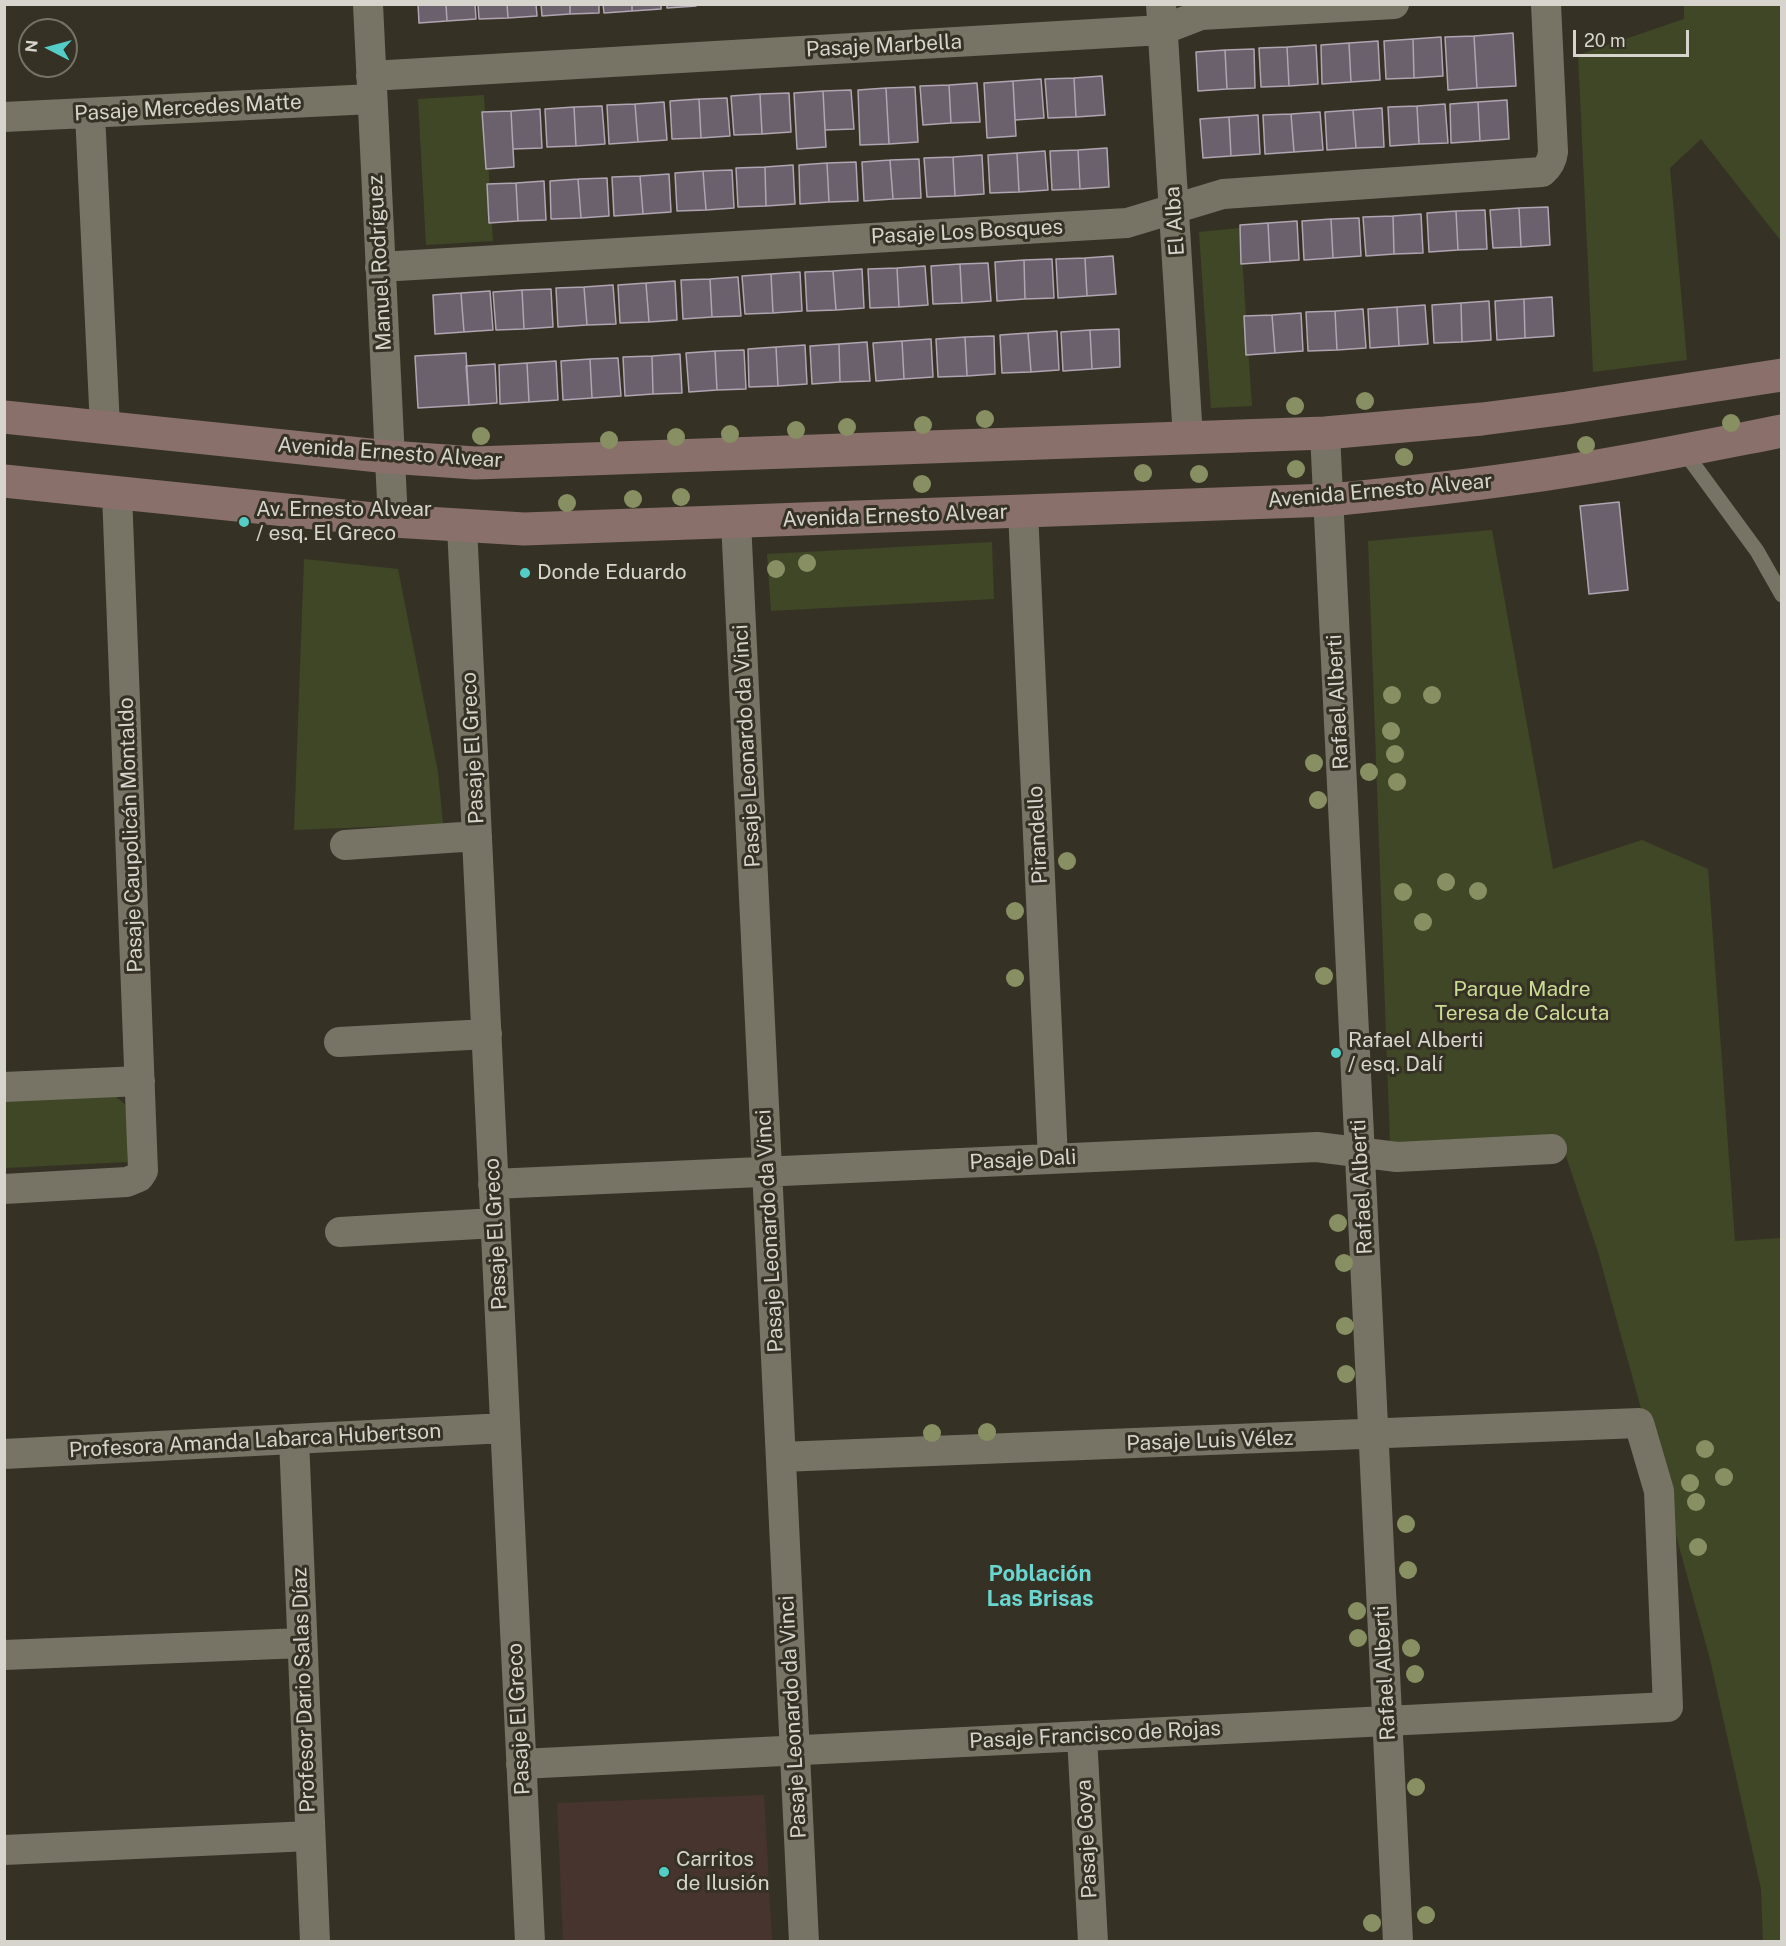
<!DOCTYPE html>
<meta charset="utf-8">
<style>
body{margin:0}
#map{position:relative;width:1786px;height:1946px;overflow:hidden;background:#353225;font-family:"Public Sans",sans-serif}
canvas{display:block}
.frame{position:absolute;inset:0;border:6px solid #d6d4cc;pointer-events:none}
.north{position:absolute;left:18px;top:18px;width:60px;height:60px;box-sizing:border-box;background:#353225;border:2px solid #757368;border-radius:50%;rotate:276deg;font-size:16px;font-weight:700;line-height:24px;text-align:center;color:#d6d4cc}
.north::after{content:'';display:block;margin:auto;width:21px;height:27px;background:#54cdc7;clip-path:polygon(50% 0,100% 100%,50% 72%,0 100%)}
.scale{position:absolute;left:1573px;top:30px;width:116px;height:27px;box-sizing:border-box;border:3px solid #d6d4cc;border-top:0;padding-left:8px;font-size:18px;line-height:21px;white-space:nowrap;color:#d6d4cc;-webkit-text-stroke:4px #353225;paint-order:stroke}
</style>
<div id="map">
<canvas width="1786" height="1946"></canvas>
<div class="frame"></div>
<div class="north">N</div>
<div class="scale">20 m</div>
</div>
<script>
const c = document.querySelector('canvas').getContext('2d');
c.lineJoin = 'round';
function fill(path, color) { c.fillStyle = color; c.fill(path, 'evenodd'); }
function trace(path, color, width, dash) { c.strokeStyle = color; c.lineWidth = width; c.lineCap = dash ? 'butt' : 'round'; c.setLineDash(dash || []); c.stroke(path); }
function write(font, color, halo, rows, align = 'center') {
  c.font = font + ' "Public Sans",sans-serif'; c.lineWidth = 6; c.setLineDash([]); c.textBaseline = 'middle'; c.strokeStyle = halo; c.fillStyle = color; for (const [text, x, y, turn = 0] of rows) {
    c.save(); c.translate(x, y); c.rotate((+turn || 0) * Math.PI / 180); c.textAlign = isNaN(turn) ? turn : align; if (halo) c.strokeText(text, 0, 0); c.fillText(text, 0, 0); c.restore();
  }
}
fill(new Path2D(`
 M764,1795l8,146h-209l-6,-138z`), '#48342e');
fill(new Path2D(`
 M1684,5h97v236l-80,-102 -31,29 17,192 -94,12 -15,-317 106,-36z
 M484,95l9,146 -67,4 -8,-146z
 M1240,228l12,178 -41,2 -12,-176z
 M1492,530l61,339 89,-29 66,29 27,372 46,-3v703h-18l-2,-52 -51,-230 -112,-407 -38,-114 -170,6 -22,-603z
 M992,542l2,57 -223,12 -4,-57z
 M304,559l94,10 40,203 5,52 -149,6z
 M114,1095l13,11v56l-122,6 -1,-69z`), '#404726');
const building = new Path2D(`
 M418,4h28l1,17 -28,2z
 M446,4h29l1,15 -29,2z
 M478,4h29l1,14 -29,1z
 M507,4h29l1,12 -29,2z
 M541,4h29v10l-28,2z
 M570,4h29v9l-29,1z
 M603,4h29v7l-28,2z
 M632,4h29v5l-29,2z
 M667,4h28l1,2 -29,2z
 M1513,33l3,53 -39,2 -3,-52z
 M1474,36l3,52 -29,2 -3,-53z
 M1441,37l2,39 -29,2 -1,-39z
 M1413,39l1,39 -28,1 -2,-38z
 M1378,41l2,39 -29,2 -2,-39z
 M1349,43l2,39 -29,2 -1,-39z
 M1316,45l2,39 -29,2 -2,-39z
 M1287,47l2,39 -28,1 -2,-39z
 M1254,49l1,39 -28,1 -2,-39z
 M1225,50l2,39 -29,2 -2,-39z
 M1102,76l3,39 -29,2 -2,-39z
 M1074,78l2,39 -28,1 -3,-39z
 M1041,79l3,39 -29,2 -2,-39z
 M1013,81l3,55 -29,2 -3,-55z
 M977,83l3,39 -29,1 -2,-38z
 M949,85l2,38 -28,2 -3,-39z
 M915,87l3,55 -29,2 -3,-56z
 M886,88l3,56 -29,1 -2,-55z
 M851,90l3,39 -29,1 -2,-39z
 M823,91l3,56 -29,2 -3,-56z
 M789,93l2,39 -29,2 -2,-40z
 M760,94l2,40 -28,1 -3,-39z
 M727,98l3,38 -29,2 -2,-39z
 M699,99l2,39 -29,1 -2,-38z
 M1507,100l2,39 -29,2 -2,-39z
 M664,102l3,38 -29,2 -3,-38z
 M1478,102l2,39 -29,2 -1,-39z
 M635,104l3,38 -29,2 -2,-39z
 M1445,104l3,39 -29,1 -2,-38z
 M602,106l3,38 -29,2 -2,-39z
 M1417,106l2,38 -29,2 -2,-39z
 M574,107l2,39 -29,1 -2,-38z
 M1382,108l2,39 -28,1 -3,-38z
 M540,109l2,39 -29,1 -2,-38z
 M1353,110l3,38 -29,2 -2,-38z
 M511,111l3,56 -28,2 -4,-57z
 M1320,112l3,38 -29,2 -3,-38z
 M1291,114l3,38 -29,2 -2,-39z
 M1258,115l2,39 -29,2 -2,-39z
 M1229,117l2,39 -28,2 -3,-39z
 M1107,148l2,39 -29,2 -2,-39z
 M1078,150l2,39 -28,1 -2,-39z
 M1045,151l3,39 -29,2 -2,-39z
 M1017,153l2,39 -29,1 -2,-38z
 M982,155l2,39 -29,2 -2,-39z
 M953,157l2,39 -28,1 -3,-39z
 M919,159l2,39 -28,1 -3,-39z
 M890,160l3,39 -29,2 -2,-39z
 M856,162l2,39 -29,1 -2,-39z
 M827,163l2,39 -29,2 -1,-39z
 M793,165l2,39 -29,2 -1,-39z
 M765,167l1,39 -28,1 -2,-39z
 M732,170l2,38 -28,2 -3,-39z
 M703,171l3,39 -29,1 -2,-38z
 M669,174l2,38 -28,2 -3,-38z
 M640,176l3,38 -29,2 -2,-39z
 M607,178l2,38 -28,2 -3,-39z
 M578,179l3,39 -30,1 -1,-38z
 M544,181l2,39 -28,1 -2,-38z
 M516,183l2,38 -29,2 -2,-39z
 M1548,207l2,38 -29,2 -2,-39z
 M1519,208l2,39 -28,1 -3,-38z
 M1485,210l2,39 -29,1 -2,-39z
 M1456,211l2,39 -29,2 -2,-39z
 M1421,214l2,39 -29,1 -1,-38z
 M1393,216l1,38 -28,2 -3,-39z
 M1359,218l2,38 -28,2 -2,-39z
 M1331,219l2,39 -29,2 -2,-39z
 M1297,221l2,39 -29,2 -2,-39z
 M1268,223l2,39 -29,2 -1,-39z
 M1113,256l3,38 -29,2 -2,-38z
 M1085,258l2,38 -29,2 -2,-39z
 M1052,259l2,39 -29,1 -1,-39z
 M1024,260l1,39 -28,2 -2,-39z
 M988,263l3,38 -29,2 -2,-39z
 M960,264l2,39 -29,1 -2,-38z
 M925,266l3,39 -29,2 -2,-39z
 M897,268l2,39 -29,1 -2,-39z
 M862,269l2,39 -28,2 -3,-39z
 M833,271l3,39 -29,1 -2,-39z
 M800,272l2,39 -29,2 -2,-39z
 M771,274l2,39 -28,1 -3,-38z
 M738,277l3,39 -29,1 -2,-38z
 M710,279l2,38 -29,2 -2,-39z
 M675,281l2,39 -28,2 -3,-39z
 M646,283l3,39 -29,1 -2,-38z
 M613,285l3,39 -29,1 -3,-38z
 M584,287l3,38 -29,2 -2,-39z
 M551,289l2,38 -29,2 -2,-39z
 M522,290l2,39 -28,1 -3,-38z
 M490,291l3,39 -29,2 -3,-39z
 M461,293l3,39 -29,2 -2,-39z
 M1552,297l2,39 -29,2 -1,-39z
 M1524,299l1,39 -28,2 -2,-39z
 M1489,301l2,39 -29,2 -1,-39z
 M1461,303l1,39 -28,1 -2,-38z
 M1425,305l3,39 -29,2 -2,-39z
 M1397,307l2,39 -29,2 -2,-39z
 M1363,309l3,39 -29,2 -2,-39z
 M1335,311l2,39 -29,1 -2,-39z
 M1301,313l2,38 -28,2 -3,-38z
 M1272,315l3,38 -29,2 -2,-39z
 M1119,329l1,38 -28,2 -2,-39z
 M1090,330l2,39 -29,2 -2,-39z
 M1057,331l2,39 -28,2 -3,-39z
 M1028,333l3,39 -29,1 -2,-38z
 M994,336l1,38 -28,2 -2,-39z
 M965,337l2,39 -29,1 -2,-38z
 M931,339l2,38 -29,2 -2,-38z
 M902,341l2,38 -28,2 -3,-38z
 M867,342l3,39 -30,1 -1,-38z
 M839,344l1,38 -28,2 -2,-38z
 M805,345l2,39 -29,2 -2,-39z
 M776,347l2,39 -29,1 -1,-38z
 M744,350l2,39 -29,1 -2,-39z
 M715,351l2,39 -28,2 -3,-39z
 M466,353l3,52 -51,3 -3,-52z
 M680,354l2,39 -29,1 -1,-38z
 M652,356l1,38 -28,2 -2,-39z
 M618,358l3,38 -29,2 -2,-39z
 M590,359l2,39 -29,2 -2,-39z
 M556,361l2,39 -29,2 -2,-39z
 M527,363l2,39 -29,2 -1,-39z
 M495,364l2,39 -28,2 -3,-39z
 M1619,502l9,88 -39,4 -9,-88z`);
fill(building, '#6a616c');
trace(building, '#b0a5b2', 1.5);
trace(new Path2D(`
 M1683,450l74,101 25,44`), '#777365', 15);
trace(new Path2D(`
 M368,4l25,517
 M1161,4l27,434
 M371,76l791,-46 39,-15 193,-11
 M90,113l15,314
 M4,117l368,-18
 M380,267l747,-44 96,-29 319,-22c7,-6 10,-11 11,-20l-7,-148
 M1325,433l73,1509
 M1023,511l30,648
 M736,521l68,1421
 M462,526l68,1416
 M345,845l132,-9
 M339,1042l148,-8
 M4,1087l136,-6
 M493,1184l824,-37 80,10 155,-8
 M4,1189l123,-7 12,-5 4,-6 -26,-678
 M340,1232l155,-9
 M294,1439l21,503
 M4,1454l501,-26
 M4,1655l298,-12
 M1082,1736l11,206
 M521,1764l1147,-57 -9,-216 -20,-68 -858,34
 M4,1850l306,-14`), '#777365', 30);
trace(new Path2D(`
 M4,417l385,40 86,6 850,-30 157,-14 85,-11 215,-33
 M4,481l389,40 131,8 805,-29c63,-6 127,-13 191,-22 88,-12 175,-30 262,-47`), '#8a706a', 33);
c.fillStyle = '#888f63';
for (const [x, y] of [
 [1365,401],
 [1295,406],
 [985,419],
 [1731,423],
 [923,425],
 [847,427],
 [796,430],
 [730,434],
 [481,436],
 [676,437],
 [609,440],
 [1586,445],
 [1404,457],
 [1296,469],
 [1143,473],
 [1199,474],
 [922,484],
 [681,497],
 [633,499],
 [567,503],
 [807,563],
 [776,569],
 [1392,695],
 [1432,695],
 [1391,731],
 [1395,754],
 [1314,763],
 [1369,772],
 [1397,782],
 [1318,800],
 [1067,861],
 [1446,882],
 [1478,891],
 [1403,892],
 [1015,911],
 [1423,922],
 [1324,976],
 [1015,978],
 [1338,1223],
 [1344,1263],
 [1345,1326],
 [1346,1374],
 [987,1432],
 [932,1433],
 [1705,1449],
 [1724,1477],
 [1690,1483],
 [1696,1502],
 [1406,1524],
 [1698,1547],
 [1408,1570],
 [1357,1611],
 [1358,1638],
 [1411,1648],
 [1415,1674],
 [1416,1787],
 [1426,1915],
 [1372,1923]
]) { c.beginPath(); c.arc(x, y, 9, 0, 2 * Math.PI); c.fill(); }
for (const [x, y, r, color] of [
 [244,522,6,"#54cdc7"],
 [525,573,6,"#54cdc7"],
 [1336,1053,6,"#54cdc7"],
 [664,1872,6,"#54cdc7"]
]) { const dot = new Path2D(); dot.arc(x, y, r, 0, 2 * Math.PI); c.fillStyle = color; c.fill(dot); trace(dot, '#353225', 2); }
write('21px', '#d6d4cc', '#353225', [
 ["Pasaje Marbella",884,46,-3],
 ["Pasaje Mercedes Matte",188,108,-3],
 ["El Alba",1175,221,-94],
 ["Pasaje Los Bosques",967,232,-3],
 ["Manuel Rodríguez",380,263,-93],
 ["Avenida Ernesto Alvear",390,453,4],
 ["Avenida Ernesto Alvear",1380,491,-5],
 ["Avenida Ernesto Alvear",895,516,-2],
 ["Rafael Alberti",1338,702,-93],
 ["Pasaje Leonardo da Vinci",747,746,-93],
 ["Pasaje El Greco",473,748,-93],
 ["Pasaje Caupolicán Montaldo",131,835,-92],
 ["Pirandello",1038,835,-93],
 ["Pasaje Dali",1023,1160,-3],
 ["Rafael Alberti",1362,1187,-93],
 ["Pasaje Leonardo da Vinci",770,1231,-93],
 ["Pasaje El Greco",496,1234,-93],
 ["Profesora Amanda Labarca Hubertson",255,1441,-3],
 ["Pasaje Luis Vélez",1210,1441,-2],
 ["Rafael Alberti",1385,1673,-93],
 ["Profesor Dario Salas Díaz",304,1690,-92],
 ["Pasaje Leonardo da Vinci",793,1717,-93],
 ["Pasaje El Greco",519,1719,-93],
 ["Pasaje Francisco de Rojas",1095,1735,-3],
 ["Pasaje Goya",1087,1839,-93]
]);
write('21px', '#d6d4cc', '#353225', [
 ["Av. Ernesto Alvear",256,510],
 ["/ esq. El Greco",256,534],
 ["Donde Eduardo",537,573],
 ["Rafael Alberti",1348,1041],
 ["/ esq. Dalí",1348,1065],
 ["Carritos",676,1860],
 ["de Ilusión",676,1884]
], 'left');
write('21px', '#cbdb95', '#353225', [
 ["Parque Madre",1522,990],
 ["Teresa de Calcuta",1522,1014]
]);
write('bold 22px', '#6bd6cf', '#353225', [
 ["Población",1040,1574],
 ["Las Brisas",1040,1599]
]);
</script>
